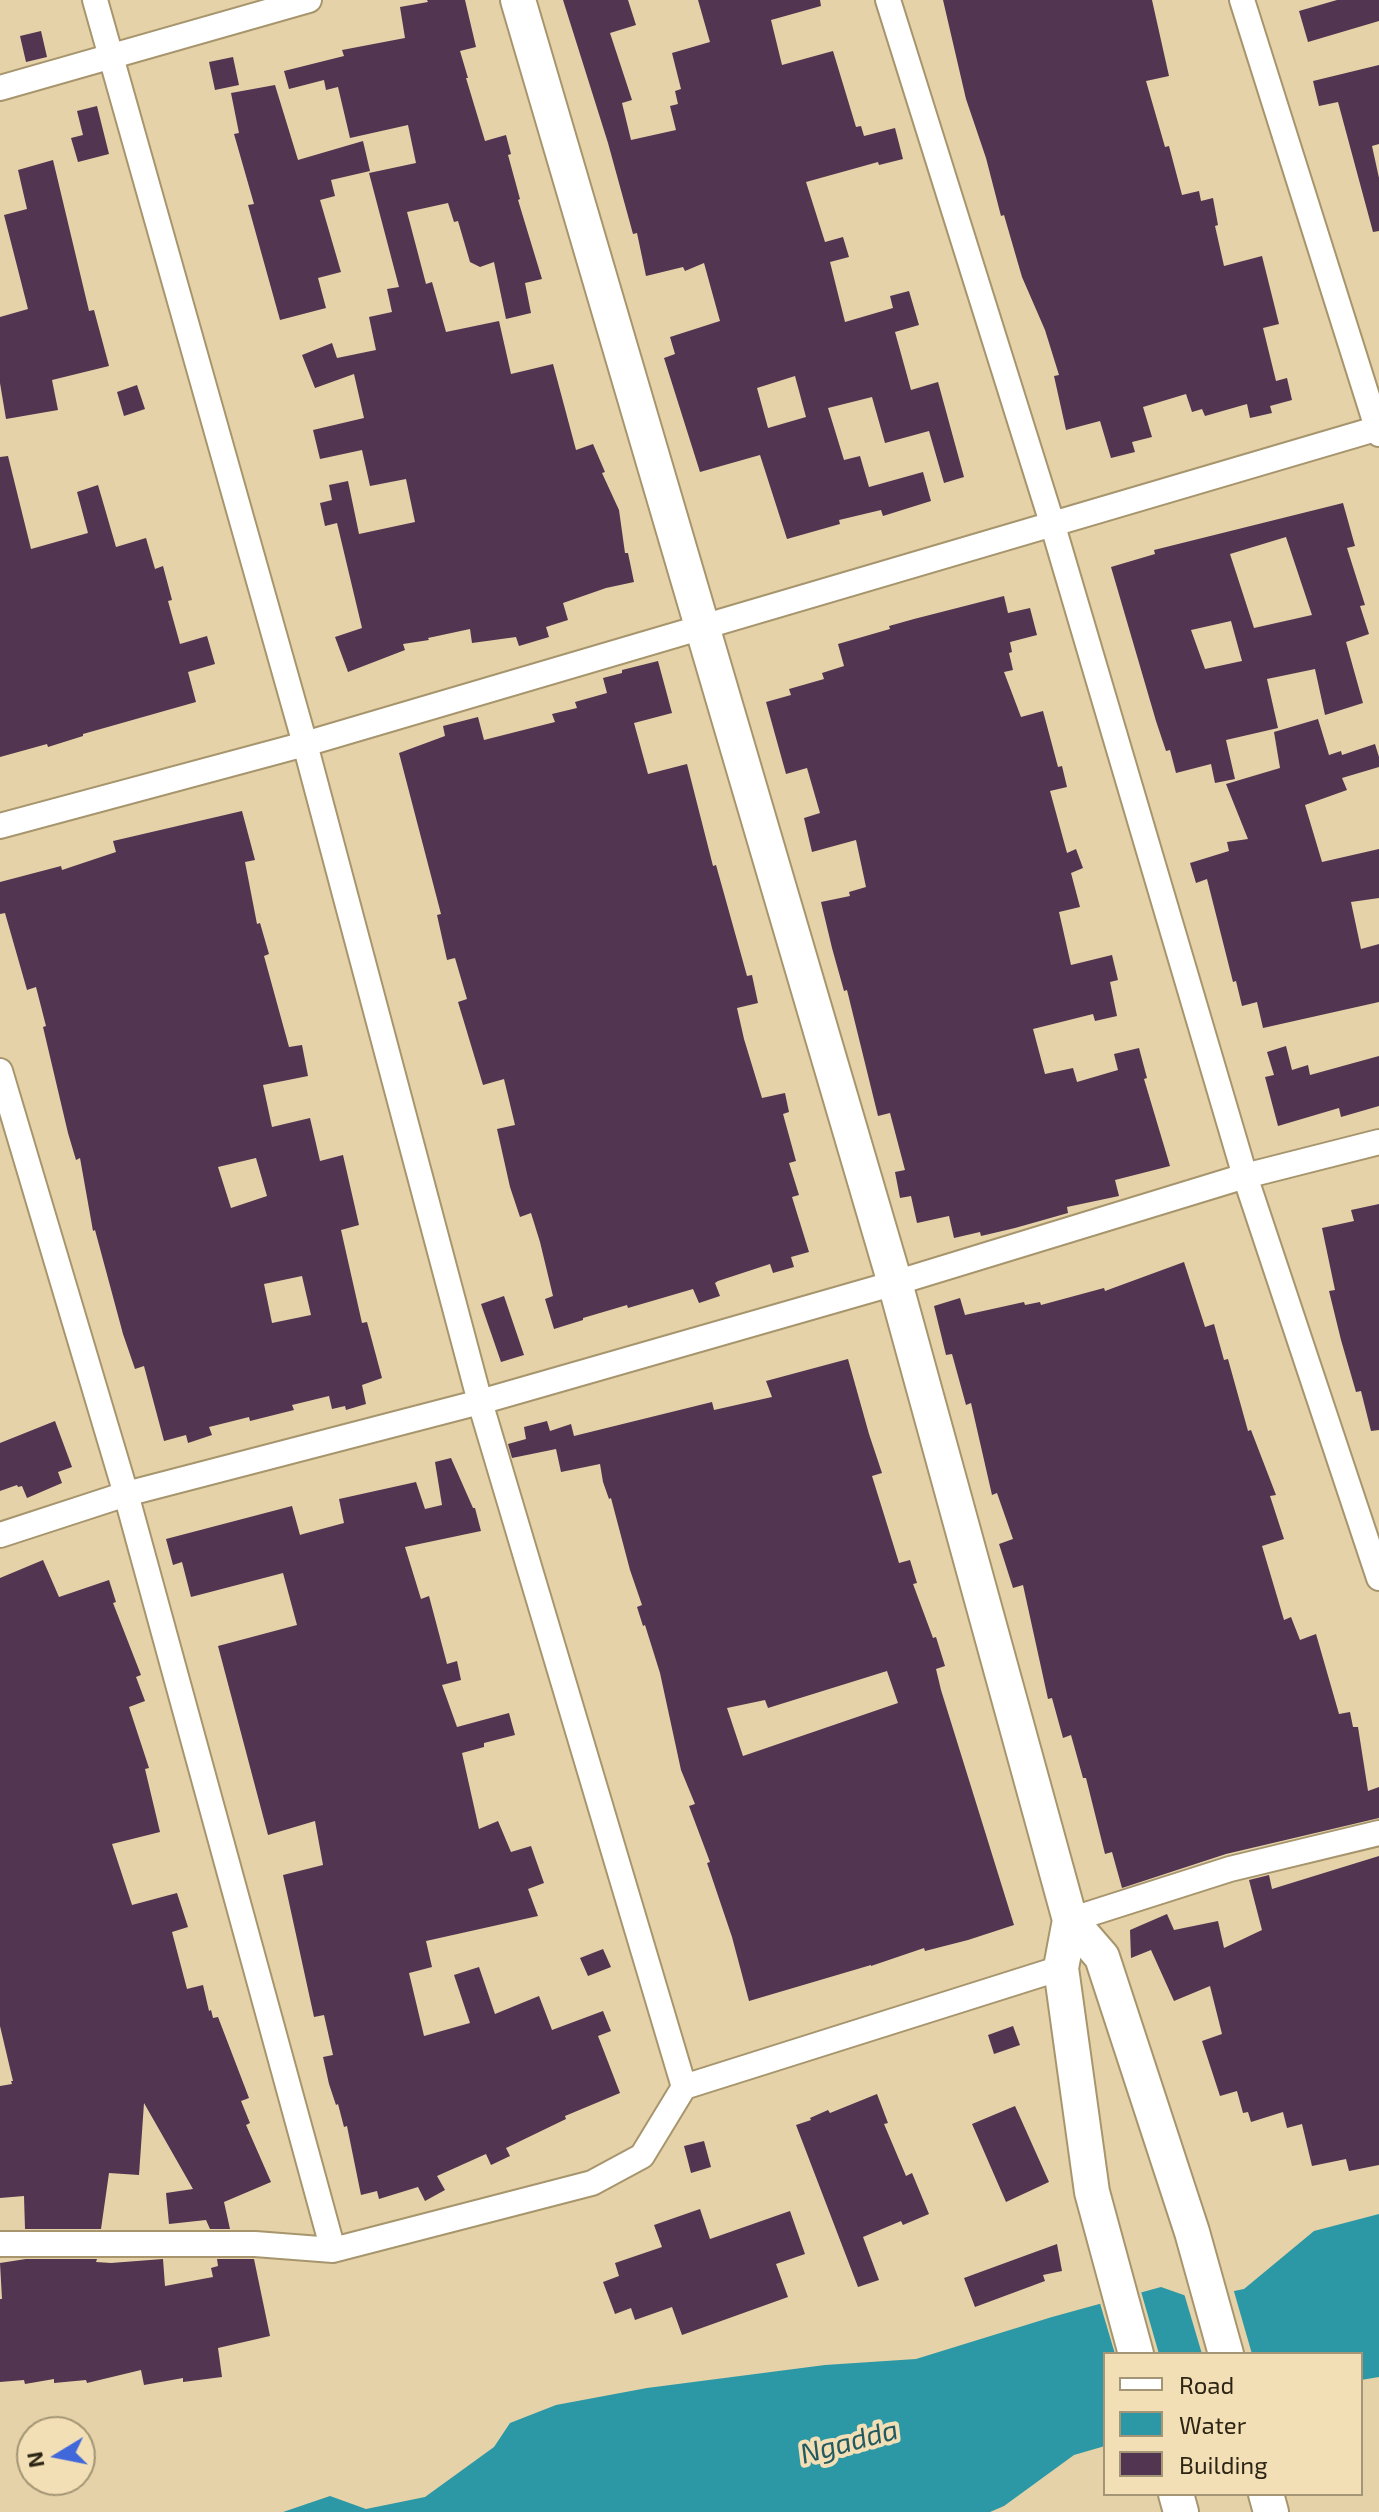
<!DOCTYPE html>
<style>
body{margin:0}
#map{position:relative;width:1379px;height:2512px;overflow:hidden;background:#e5d2a8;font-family:"Exo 2",sans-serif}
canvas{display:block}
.legend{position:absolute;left:1103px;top:2352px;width:260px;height:144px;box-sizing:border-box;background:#f3dfb5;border:2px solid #a39575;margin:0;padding:10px 14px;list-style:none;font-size:24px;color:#2c2515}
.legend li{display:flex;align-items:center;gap:16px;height:40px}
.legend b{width:40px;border:2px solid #a39575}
.north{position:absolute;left:16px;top:2416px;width:80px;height:80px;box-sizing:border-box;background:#f3dfb5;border:2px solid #a39575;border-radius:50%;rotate:260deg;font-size:22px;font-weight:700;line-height:32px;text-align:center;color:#2c2515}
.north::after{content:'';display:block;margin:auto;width:28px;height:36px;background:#4168da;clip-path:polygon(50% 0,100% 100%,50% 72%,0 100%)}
</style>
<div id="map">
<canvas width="1379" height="2512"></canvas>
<ul class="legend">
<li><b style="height:10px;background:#fff"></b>Road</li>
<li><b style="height:22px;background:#2c98a5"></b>Water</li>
<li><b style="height:22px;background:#513551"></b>Building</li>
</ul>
<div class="north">N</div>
</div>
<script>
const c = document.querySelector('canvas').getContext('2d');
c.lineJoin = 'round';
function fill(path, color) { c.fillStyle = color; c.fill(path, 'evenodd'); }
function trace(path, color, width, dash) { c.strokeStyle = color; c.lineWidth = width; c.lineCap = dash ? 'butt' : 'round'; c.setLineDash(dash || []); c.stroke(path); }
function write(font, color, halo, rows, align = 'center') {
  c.font = font + ' "Exo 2",sans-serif'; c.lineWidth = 8; c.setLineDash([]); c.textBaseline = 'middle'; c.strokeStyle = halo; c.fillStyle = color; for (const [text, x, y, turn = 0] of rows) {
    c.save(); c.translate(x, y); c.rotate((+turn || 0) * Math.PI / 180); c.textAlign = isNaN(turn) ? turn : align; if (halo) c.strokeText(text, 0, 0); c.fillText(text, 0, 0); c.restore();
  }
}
fill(new Path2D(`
 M1379,2214v163l-18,3v-26h-256v92l-31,9 -70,51 -14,6h-707l47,-16 36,13 59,-12 69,-50 16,-24 46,-18 91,-17 178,-23 91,-6 136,-42 109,-30 34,12 49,-10 70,-58z`), '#2c98a5');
fill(new Path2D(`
 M1140,2288l19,66h-44l-16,-54z
 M1233,2288l19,66h-50l-19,-64 12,5z`), '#e5d2a8');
fill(new Path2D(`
 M427,0h38l11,47 -16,4 8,27h-2l19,63 21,-6 5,19 -3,1 12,44 -2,1 24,79 -17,4 6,30 -25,6 -12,-57 -14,5 -10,-5 -12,-41 -4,1 -6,-19 -41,9 19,72 6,-2 14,50 53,-11 12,53 42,-10 23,86 17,-6 12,28 -3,1 17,37 6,43h3l6,29 -28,6 -43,15 5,17 -22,7 3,10 -30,9 -3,-9 -44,6 -2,-14 -42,9 1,2 -26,4 2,6 -57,22 -13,-35 27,-9 -25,-105 -12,3 -5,-23 12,-3 -3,-15 19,-4 11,53 56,-12 -9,-43 -36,7 -8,-36 -42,9 -7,-29 51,-12 -10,-44 -39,14 -13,-33 30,-12 5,15 39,-8 -7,-33 23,-5 -5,-23 12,-2 -30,-114 47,-10 -8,-38 -58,13 -12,-51 -12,3 -2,-10 -35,9 -5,-18 60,-15 -2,-6 63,-12 -5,-31 28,-5z
 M563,0h65l8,25 -26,8 22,67 -10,3 9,37 45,-10 -6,-24 8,-2 -3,-13 6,-2 -9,-36 38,-11 -12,-42h122l1,6 -50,14 11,45 51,-14 23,76 5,-1 3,10 31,-8 8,31 -24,6 -1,-3 -72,20 19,60 18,-5 6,20 -19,5 15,60 48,-14 -3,-12 19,-5 10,34 -24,7 16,58 27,-8 26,95 -20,6 -15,-52 -44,12 -13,-46 -44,11 16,52 16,-4 9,31 54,-15 8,29 -48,15 -2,-6 -42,10 1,4 -53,15 -27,-84 -60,17 -36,-114 11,-4 -5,-17 50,-16 -16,-58 -19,8 -2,-4 -37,9 -9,-43 -4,1 -25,-91zM795,376l11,41 -38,11 -11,-40z
 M943,0h209l17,76 -23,5 19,66 4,-1 13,49 17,-4 2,10 12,-3 5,27 -3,1 9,40 38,-10 17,68 -16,4 13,53 11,-3 5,22 -22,6 2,7 -22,5 -3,-14 -42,12 -3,-7 -10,3 -6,-18 -43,13 9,30 -20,5 3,10 -24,6 -11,-37 -34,9 -12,-54 5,-1 -14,-45 -23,-53 -18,-62 -3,1 -15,-58 -20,-59z
 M1337,0h42v21l-71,21 -9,-31z
 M41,31l6,26 -21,5 -6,-26z
 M233,57l6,28 -24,5 -6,-28z
 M1379,65v79l-7,2 7,32v53l-6,1 -35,-130 -19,4 -6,-25z
 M275,85l23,75 65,-19 7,30 -39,9 4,16 -15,4 21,72 -23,6 8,30 -46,12 -32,-115 6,-1 -20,-70 5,-1 -8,-40z
 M97,106l12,48 -31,8 -7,-24 12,-3 -6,-24z
 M53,160l36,151 5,-1 15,56 -57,14 6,30 -52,9 -6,-36v-66l28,-8 -24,-94 23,-6 -9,-39z
 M137,385l8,24 -21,7 -7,-24z
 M8,456l23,93 57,-16 -11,-41 21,-7 18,62 30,-9 9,31 8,-3 9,34 -4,1 12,43 27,-8 8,28 -27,8 8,30 -113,32v2l-35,11 -1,-3 -47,13v-300z
 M1343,503l12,43 -8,2 18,57 -5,1 9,28 -23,8 17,61 -38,12 -10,-46 -48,10 11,49 -52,12 9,39 -20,4 -4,-19 -35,9 -6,-23 -4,1 -10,-30 -45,-154 44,-13 -1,-4zM1286,537l26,78 -58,13 -24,-74zM1231,621l11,40 -37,8 -14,-39z
 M1004,596l4,17 22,-5 7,27 -27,7 2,10 -3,1 4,17 -9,2 17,45 22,-6 15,56 4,-1 5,21 -17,4 17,62 9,-4 7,19 -12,5 9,34 -21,5 12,53 41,-10 6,25 -8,2 7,34 -22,5 -2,-7 -60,15 12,45 28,-6 4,14 41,-12 -4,-16 25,-6 8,30 -3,1 26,87 -55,14 4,16 -52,11 1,6 -53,15 -34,8 -1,-4 -26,6 -5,-22 -32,7 -6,-27 -11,2 -5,-26 10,-2 -15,-57 -12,3 -31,-126 -3,1 -12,-43 -11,-46 29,-6 -1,-4 17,-5 -10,-47 -44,12 -8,-34 16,-5 -13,-45 -21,6 -20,-72 25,-7 -2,-6 35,-10 -2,-6 22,-7 -6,-22 52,-15 -1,-3 25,-7z
 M658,661l14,52 -38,10 14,51 39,-10 26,102 3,-1 31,111 5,-1 6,28 -21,5 7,31 18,59 23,-5 4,19 -6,2 13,47 -7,2 10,32 -7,2 17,55 -18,5 3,10 -21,6 -3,-9 -52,17 -3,2 5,13 -21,7 -6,-14 -65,19 -1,-3 -44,13v2l-29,9 -9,-30 8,-3 -13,-54 -9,-29 -11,4 -10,-30 -13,-58 18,-4 -11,-46 -21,6 -25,-83 9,-3 -12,-41 -8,2 -10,-45 4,-1 -42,-161 46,-17 -2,-10 35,-9 6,23 71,-18 -3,-8 25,-6 -2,-6 32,-9 -4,-15 19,-5v-3z
 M1318,719l11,36 12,-4 1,4 33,-11 4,13v10l-37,11 5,12 -42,15 17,57 57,-13v49l-28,4 10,47 18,-5v58l-116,26 -6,-26 -15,4 -6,-25 -3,1 -26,-103 -11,4 -6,-20 39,-12 -2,-9 21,-3 -22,-55 54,-16 -6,-36z
 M242,811l13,49 -10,2 12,62 3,-1 9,31 -5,2 25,91 13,-2 6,31 -45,9 9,42 38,-9 10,43 23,-6 16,70 -18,5 21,93 5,-1 15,56 -20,7 4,19 -20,6 -1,-4 -13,3 -3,-13 -37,9 2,5 -44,11 -1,-4 -40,10 3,8 -24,8 -2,-8 -22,6 -20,-75 -9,3 -12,-35 -28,-104 -2,1 -13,-73 -4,2 -8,-27 -25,-106 3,-1 -10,-39 -9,3 -22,-77 -5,1v-32l61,-16 1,4 54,-18 -3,-11zM256,1158l11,38 -36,12 -13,-41zM302,1276l9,39 -39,8 -8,-39z
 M1286,1046l6,24 16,-5 2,10 69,-19v50l-38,11 -2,-9 -61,18 -13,-49 9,-2 -7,-23z
 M1379,1204v226l-8,1 -10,-40 -5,1 -15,-52 -12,-49 6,-1 -13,-62 32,-7 -3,-11z
 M1184,1262l21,65 9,-3 10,36 4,-1 20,72 3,-1 25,65 -6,1 14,43 -22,7 22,74 7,-3 9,23 16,-6 23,80 11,-2 3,15h5l10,64 11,-4v31l-153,36 -104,34 -10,-36 -7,2 -19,-76h-3l-12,-43 -8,3 -11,-40 -4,1 -25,-114 -10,3 -14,-44 14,-5 -16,-46 -5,2 -21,-92 -5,2 -14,-51 -6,1 -12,-49 26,-8 5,17 59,-13 1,3 15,-3 1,3 63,-17 1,3z
 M504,1296l20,59 -23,7 -20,-58z
 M848,1359l21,75 13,39 -10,3 27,87 11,-3 7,23 -4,1 20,54 3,-1 9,29 -9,3 5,21 73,235 -46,15 -43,11 -1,-3 -53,18v-1l-122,36 -17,-64 -25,-74 3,-1 -21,-56 6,-2 -14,-34 -21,-97 -15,-48 -2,1 -6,-19 5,-2 -12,-35 -19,-72 -2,1 -6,-17 -3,-18 -39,8 -5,-23 -44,9 -4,-14 18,-5 -2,-12 23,-6 3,10 21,-7 3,12 138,-34 2,8 58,-13 -6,-16zM887,1671l11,32 -155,53 -16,-48 38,-8 3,8z
 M55,1421l17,46 -14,5 4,11 -35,15 -5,-12 -4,1 -1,-2 -17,6v-48z
 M451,1458l22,50h2l6,23 -76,16 16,52 8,-3 18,68 10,-3 4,19 -19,5 15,42 52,-14 6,22 -31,8v4l-22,6 17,76 19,-8 13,31 20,-6 13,37 -16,6 10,27 -112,25 6,26 -23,6 15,63 46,-13 -16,-48 25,-8 16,47 44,-18 13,34 51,-19 8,20 -13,5 22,57 -55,23 1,3 -60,29 4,8 -19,9 -5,-11 -49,22 8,14 -20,11 -7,-14 -39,12 -2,-8 -16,4 -14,-69 -3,1 -6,-23 -2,1 -7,-21 -6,-27 10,-2 -9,-40 -10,2 -31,-142 40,-10 -8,-44 -47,14 -50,-189 79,-21 -14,-52 -92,24 -9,-35 -9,3 -7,-26 126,-33 8,29 3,-1 41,-11 -5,-24 77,-17 9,27 17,-4 -7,-43z
 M43,1560l16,37 50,-17 7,22 -3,1 28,72 -5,2 9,24 -16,6 20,61 -4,1 15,63 -48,12 20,61 45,-12 11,34 -16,5 15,57 16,-4 6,26 2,-1 2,8 5,-1 31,81 -8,3 9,22 -4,2 25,57 -47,20 6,27h-20l-4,-9 -37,4 -3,-31 27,-4 -49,-86 -5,72 -30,-2 -8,56h-76l-1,-33 -24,2v-112l12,-2 -1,-3h2l-13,-55v-448z
 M1379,1856v309l-30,6 -3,-12 -34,7 -10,-42 -15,4 -4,-16 -32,10 -3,-10 -5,1 -6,-22 -17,5 -18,-55 20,-7 -12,-48 -36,15 -23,-51 -20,8 -1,-28 37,-16 7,16 44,-9 6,27 38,-18 -13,-50 20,-5 3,14z
 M603,1949l8,18 -23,9 -8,-18z
 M1013,2026l7,19 -26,9 -6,-19z
 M877,2094l11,29 -4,1 22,52 6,-3 17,41 -26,11 -2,-4 -38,16 16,43 -21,7 -62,-162 15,-5 -1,-2 18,-8 2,3z
 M1015,2106l34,76 -43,20 -34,-78z
 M704,2141l7,26 -20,6 -7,-27z
 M700,2209l10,30 80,-28 15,43 -29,10 12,33 -106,38 -10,-28 -37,13 -4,-12 -16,6 -12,-32 16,-6 -4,-13 47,-16 -8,-22z
 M1057,2244l5,27 -19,4 2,6 -70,26 -11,-29z
 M26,2259h71l-1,3 15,1 52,-4 2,27 48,-9 -2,-9 7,-2 -1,-7h37l16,77 -52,12 4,29 -39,5v-4l-39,7 -3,-15 -54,13 -1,-3 -32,3v-4l-29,5 -1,-4 -24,2v-83h2l-2,-36z`), '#513551');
const street = new Path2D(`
 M95,0l210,744 175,658 204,685
 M888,0l165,526 192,650 134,402
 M1242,0l137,434
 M0,88l309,-88
 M0,826l305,-82 1074,-316
 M0,1071l126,423 207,756
 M0,1535l126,-41 354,-92 415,-119 350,-107 134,-34
 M1070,1920l160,-51 149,-36
 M0,2244h255l78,6 259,-67 50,-27 42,-69 377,-119`);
const secondary = new Path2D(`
 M518,0l377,1283 175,637 32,37 90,275 34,122
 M1070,1920l-9,48 31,224 44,162
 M1176,2494l5,18
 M1266,2494l5,18`);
trace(street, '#a7956d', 28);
trace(secondary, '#a7956d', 38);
trace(street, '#fff', 24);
trace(secondary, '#fff', 34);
write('italic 28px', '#215a61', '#f3dfb5', [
 ["Ngadda",849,2442,-15]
]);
</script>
